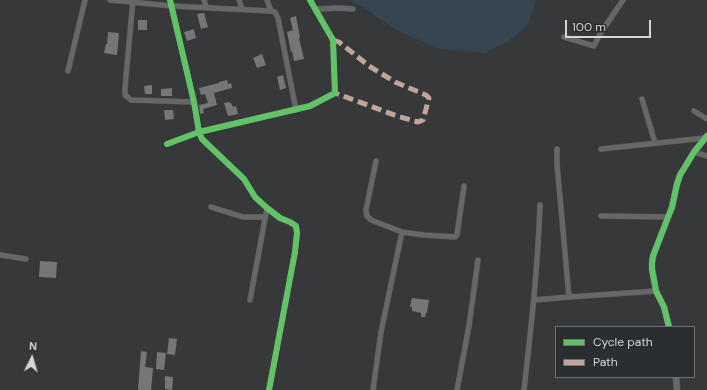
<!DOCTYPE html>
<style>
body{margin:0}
#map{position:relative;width:707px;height:390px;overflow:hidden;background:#36383a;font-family:"DM Sans",sans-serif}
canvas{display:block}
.legend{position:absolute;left:555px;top:326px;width:140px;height:52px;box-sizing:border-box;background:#2b2e30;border:1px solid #6f7173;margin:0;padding:5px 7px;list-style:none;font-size:12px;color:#d4d6d7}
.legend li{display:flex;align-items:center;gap:8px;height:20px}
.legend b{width:20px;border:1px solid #6f7173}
.north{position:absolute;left:12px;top:338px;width:40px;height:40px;-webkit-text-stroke:3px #2b2e30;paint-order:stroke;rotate:5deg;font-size:11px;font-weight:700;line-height:16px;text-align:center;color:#d4d6d7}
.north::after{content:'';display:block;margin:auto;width:14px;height:18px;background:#d4d6d7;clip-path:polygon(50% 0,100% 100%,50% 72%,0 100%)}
.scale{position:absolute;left:565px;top:20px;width:86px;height:18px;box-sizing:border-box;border:2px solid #d4d6d7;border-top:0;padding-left:5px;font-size:12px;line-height:14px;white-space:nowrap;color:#d4d6d7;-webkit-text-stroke:3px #2b2e30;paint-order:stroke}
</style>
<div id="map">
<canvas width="707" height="390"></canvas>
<ul class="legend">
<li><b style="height:5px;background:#61c268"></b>Cycle path</li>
<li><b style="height:5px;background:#c0a59a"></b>Path</li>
</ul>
<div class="north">N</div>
<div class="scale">100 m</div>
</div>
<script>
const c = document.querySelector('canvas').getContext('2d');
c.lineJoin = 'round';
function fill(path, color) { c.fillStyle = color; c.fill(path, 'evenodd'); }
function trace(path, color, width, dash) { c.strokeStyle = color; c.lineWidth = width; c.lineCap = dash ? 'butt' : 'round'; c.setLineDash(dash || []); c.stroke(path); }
fill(new Path2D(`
 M347,0h189l-8,25 -19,16 -24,12 -45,-4 -44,-19 -37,-25z`), '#354551');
fill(new Path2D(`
 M204,13l4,14 -7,2 -4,-15z
 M296,16l4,22h-1l5,21 -10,2 -2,-10 -1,1 -4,-20 6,-2 -3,-12z
 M138,20h9v10h-9z
 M194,29l2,9 -9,3 -3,-9z
 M108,32l11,1 -2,22 -13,-2 2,-9h1z
 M262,54l4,11 -9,3 -4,-10z
 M283,75l3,13 -6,2 -3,-13z
 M227,80l1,4 3,-1 1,5 -18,5 3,12 -14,4 1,4 -4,1 -1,-9 9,-2 -3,-9 -4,1 -2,-7 20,-5v-1z
 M152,85v9h-7l-1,-8z
 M172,88v8h-11v-7z
 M229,102l1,1h1l2,4 3,-1 2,8 -10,2 -4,-13z
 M164,110h9l1,9 -9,1z
 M40,261l17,1 -1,16 -17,-1z
 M412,298l17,2 -2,13h-1l-1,4h-4v-4l-9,-2v-4h-2z
 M169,338l8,1 -2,16 -8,-1z
 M141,351l6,1 -2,15 8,1 -2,22h-13z
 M157,352l9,1 -2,17 -8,-1z
 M165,376l8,1 -1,13 -7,-1z`), '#757678');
const minor = new Path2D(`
 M110,0l62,6 99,5 4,1 3,6 18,92
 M133,0l-8,88v7l6,5 63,2
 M170,0l24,102 5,30 3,7 42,40 11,18 12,11 13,10 10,4 6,4 1,7 -2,19 -26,138
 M204,0l2,7
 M239,0l3,9
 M267,0l4,11
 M316,9l24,-1 13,1
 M564,37l30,9 6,-12 23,-34
 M68,71l17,-71
 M642,99l13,44
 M694,111l13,8
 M167,144l32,-12 111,-26 25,-13 -2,-53 -23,-40
 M557,149v15l12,133
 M601,149l104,-11
 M694,152l13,4
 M376,161l-10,49 1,6 4,4 31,12 22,3 31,2 2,-2 7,-49
 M211,207l32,10h22
 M601,216l67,1
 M0,255l26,4
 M250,300l17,-92
 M534,300l35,-3 87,-6
 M373,390l8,-58 21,-100
 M457,390l12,-64 9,-66
 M524,390c7,-62 14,-123 16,-185`);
const tertiary = new Path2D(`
 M669,327l-5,-20 -8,-16 -4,-22v-6l1,-7 19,-49 5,-23 3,-9 14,-23 13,-16
 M676,377l1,13`);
trace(minor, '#525455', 6);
trace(tertiary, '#525455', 7);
trace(minor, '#666767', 5);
trace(tertiary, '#666767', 6);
trace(new Path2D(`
 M333,40l6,2 30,24 26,16 31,13 3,3 -6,22 -5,2 -21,-6 -62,-23`), '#c0a59a', 5, [10, 5]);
trace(new Path2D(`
 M170,0l24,102 5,30 3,7 42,40 11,18 12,11 13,10 10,4 6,4 1,7 -2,19 -26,138
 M167,144l32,-12 111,-26 25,-13 -2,-53 -23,-40
 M669,327l-5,-20 -8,-16 -4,-22v-6l1,-7 19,-49 5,-23 3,-9 14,-23 13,-16`), '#61c268', 6);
</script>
